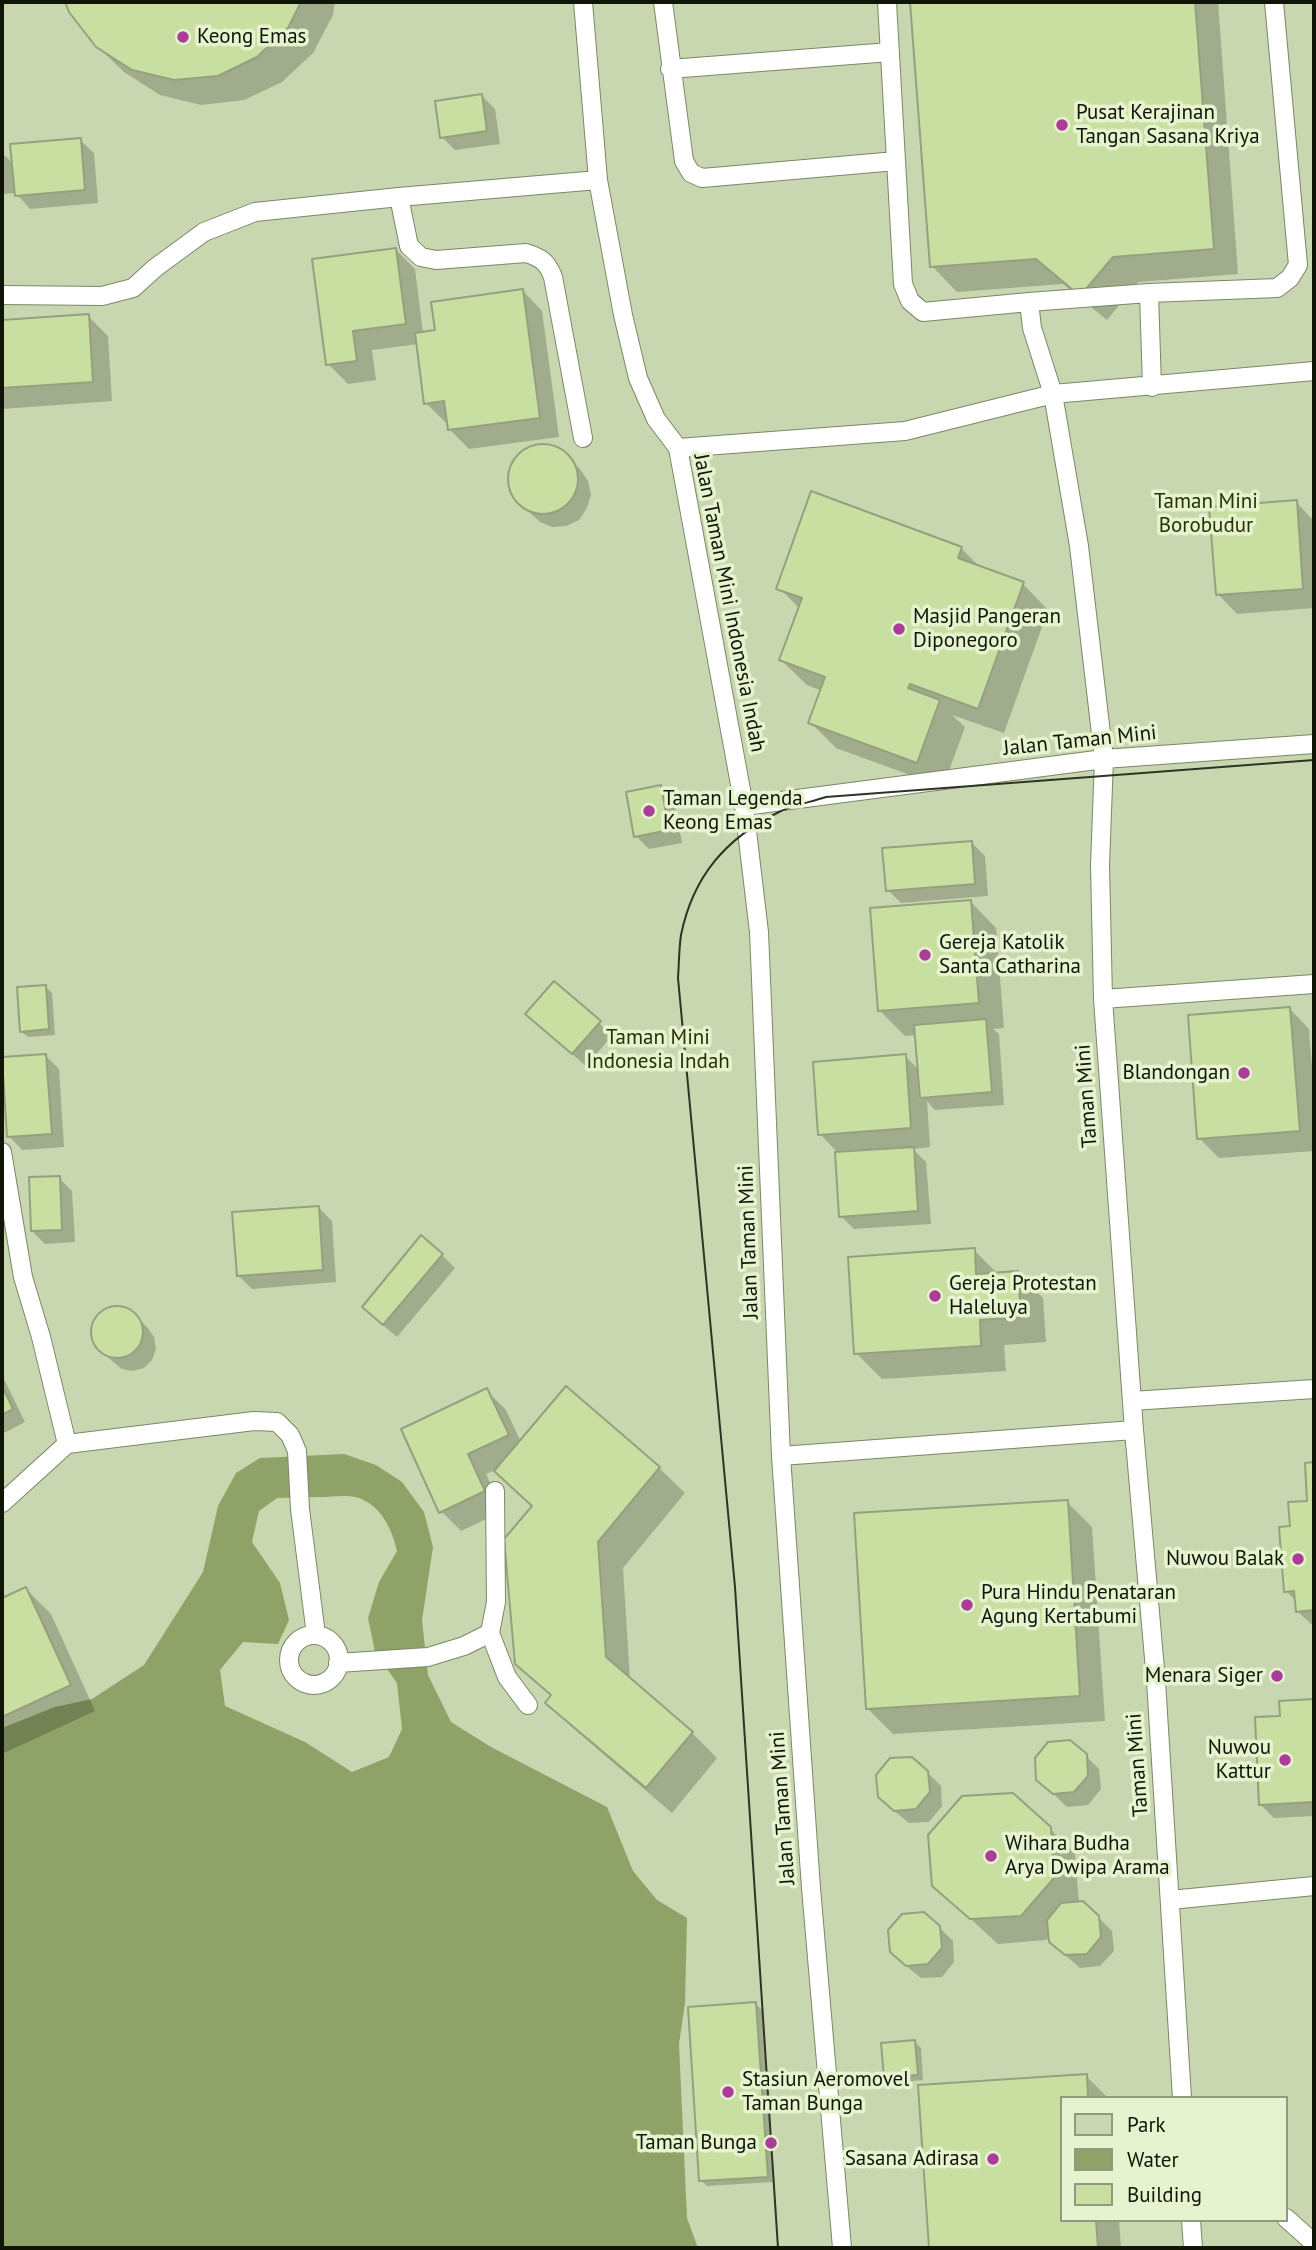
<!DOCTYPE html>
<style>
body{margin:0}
#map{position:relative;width:1316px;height:2250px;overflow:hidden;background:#e5f3cf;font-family:"PT Sans",sans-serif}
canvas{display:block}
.frame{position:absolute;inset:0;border:4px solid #101508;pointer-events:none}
.legend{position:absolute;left:1060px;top:2096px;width:228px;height:126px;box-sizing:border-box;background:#e5f3cf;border:2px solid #909a7f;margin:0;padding:9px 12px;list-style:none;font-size:21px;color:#101508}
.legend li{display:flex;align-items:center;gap:14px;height:35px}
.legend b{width:35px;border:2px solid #909a7f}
</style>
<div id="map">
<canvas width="1316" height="2250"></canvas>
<div class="frame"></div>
<ul class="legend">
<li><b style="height:19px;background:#c8d7af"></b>Park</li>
<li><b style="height:19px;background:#8fa368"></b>Water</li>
<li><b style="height:19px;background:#c9dfa1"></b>Building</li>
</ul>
</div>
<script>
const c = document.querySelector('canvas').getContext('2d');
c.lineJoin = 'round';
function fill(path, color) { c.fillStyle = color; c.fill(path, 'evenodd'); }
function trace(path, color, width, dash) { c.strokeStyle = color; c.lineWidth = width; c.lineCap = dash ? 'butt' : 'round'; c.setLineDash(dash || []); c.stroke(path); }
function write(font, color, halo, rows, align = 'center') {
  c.font = font + ' "PT Sans",sans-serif'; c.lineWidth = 7; c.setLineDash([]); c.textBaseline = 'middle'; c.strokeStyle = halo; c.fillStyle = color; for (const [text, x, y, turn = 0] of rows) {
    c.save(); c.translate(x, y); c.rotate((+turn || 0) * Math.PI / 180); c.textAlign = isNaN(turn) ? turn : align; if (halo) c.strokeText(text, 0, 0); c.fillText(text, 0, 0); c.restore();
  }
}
fill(new Path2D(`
 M2,2h1312v2246h-1312zM1062,2098h224v122h-224z`), '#c8d7af');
fill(new Path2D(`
 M344,1454l32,11 26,17 22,30 9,35 -11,73 6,55 23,47 40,25 116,60 26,64 24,29 30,18 -2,85 -6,41 8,174 11,30h-696v-520l53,-21 37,-8 52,-34 59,-93 15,-66 18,-33 24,-15zM319,1497c12,0 29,-3 40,1 23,9 33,31 38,53l-18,31 -11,36 7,34 22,31 5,46 -13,28 -37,15 -47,-30 -80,-36 -5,-36 23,-28 35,2 11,-24 -9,-37 -28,-41 7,-31 18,-13z`), '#8fa368');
fill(new Path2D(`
 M67,2h268l-2,13 -20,38 -31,29 -38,18 -43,5 -41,-10 -36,-23 -27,-26 -27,-34z
 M912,2h306l20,272 -100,8 -31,38 -44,-36 -106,8 -25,-26z
 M482,96l13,13 5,35 -45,6 -13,-13z
 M80,140l14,13 4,50 -68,6 -14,-16 -14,1v-41l12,11z
 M395,249l20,20 8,64 14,-1 86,-41 19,20 17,126 -90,12 -20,-20v-7l-3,1 -20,-20 -8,-59 -46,6 4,30 -28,4 -20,-20z
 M88,316l20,20 4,65 -110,8v-87z
 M540,445l14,2 12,8 14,14 8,12 3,14 -4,13 -8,12 -13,6 -14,1 -12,-5 -25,-23 -5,-14v-14l6,-12 11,-9z
 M1296,502l18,19v87l-77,6 -19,-20z
 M961,548l21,21 41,15 25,26 -44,123 -52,-18 13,12 -22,60 -107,-39 -26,-26 12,-31 -15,-6 -26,-25 19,-51 -21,-21z
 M661,787l13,14 8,42 -33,6 -13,-13z
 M972,843l13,13 3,40 -87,7 -13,-13z
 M971,902l25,26 8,100 -11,1 6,5 5,71 -69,5 -8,-9 3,46 -17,2 13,13 5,62 -77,5 -13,-13 -2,-62 -19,-20 85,-78 15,15 -3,-36 -12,1 -26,-26z
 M46,987l6,6 3,42 -27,2 -7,-6z
 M1290,1009l19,20 5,66v56l-95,7 -20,-20z
 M599,1023l13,13 -26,30 -45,-39z
 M46,1056l13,13 5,78 -42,3 -13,-14z
 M59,1178l13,13 3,51 -30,2 -13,-13z
 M318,1207l14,14 4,61 -84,7 -14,-14z
 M974,1250l24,24 19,-1 26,25 3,44 -42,3 2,26 -124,8 -26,-26z
 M442,1255l13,13 -58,69 -20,-17z
 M123,1308l10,5 14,14 7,10 2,12 -4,11 -8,8 -11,3 -11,-2 -10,-8 -14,-14 -5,-11 1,-12 6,-9 11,-6z
 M2,1375l23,47 -23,12z
 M486,1390l20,20 15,32 138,26 26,25 -62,75 7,112 62,53 25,25 -45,55 -99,-85 -26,-25 5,-6 -35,-34 17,-156 -39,-37 -9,4 17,37 -42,20 -20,-20z
 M1307,1464h7v160h-3l-14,-13v-9l-11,-11 6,-63 17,-25z
 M1067,1502l25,25 13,194 -212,13 -25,-25z
 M26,1589l25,25 44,97 -93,43v-154z
 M1314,1700v116l-40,2 -13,-13 21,-87 -1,-16z
 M1085,1755l14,14 2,20 -13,16 -21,2 -29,-28z
 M927,1772l14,14 1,20 -13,16 -20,1 -16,-13z
 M1049,1828l26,26 4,49 19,14 14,14 2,20 -14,15 -20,2 -15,-13 -15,-19 -4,4 -48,4 -64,-59z
 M939,1927l14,14 1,21 -12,15 -21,1 -16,-13z
 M756,2004l6,6 11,172 -66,4 -6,-6z
 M915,2042l6,6 2,32 -31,3 -7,-7z
 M1086,2076l22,22h-46v122h57l2,28h-191l-10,-161z`), '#0003');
const building = new Path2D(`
 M65,2h236l-13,26 -31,29 -39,19 -44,4 -42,-10 -36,-23 -27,-35z
 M910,2h285l19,247 -101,8 -33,39 -44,-37 -106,8z
 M482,94l5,37 -47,7 -5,-37z
 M81,138l4,52 -70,6 -5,-52z
 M396,248l10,76 -53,7 4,30 -31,4 -14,-106z
 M523,289l17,129 -92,12 -4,-29 -20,3 -9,-71 20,-3 -4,-28z
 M89,314l4,68 -91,6v-68z
 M508 479a35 35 0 1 1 70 0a35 35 0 1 1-70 0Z
 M811,491l151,56 -4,11 66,24 -46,127 -68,-25 -2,4 32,12 -23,63 -109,-40 17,-46 -46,-17 23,-62 -26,-9z
 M1297,500l6,89 -87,6 -7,-88z
 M661,785l8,45 -35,7 -8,-45z
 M972,841l3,43 -89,7 -4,-43z
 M971,900l8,103 -101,8 -8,-103z
 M554,981l47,40 -29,33 -47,-40z
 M46,985l3,44 -29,3 -3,-45z
 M1290,1007l10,124 -103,8 -9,-124z
 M986,1019l6,73 -72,6 -6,-73z
 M46,1054l6,80 -45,3 -5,-80z
 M906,1054l5,74 -93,7 -5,-73z
 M914,1147l4,64 -79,6 -4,-65z
 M60,1176l2,54 -31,1 -2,-54z
 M319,1206l4,64 -86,6 -5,-64z
 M421,1235l22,19 -60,71 -21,-18z
 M975,1248l1,26 42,-3 3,46 -41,3 1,26 -127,8 -6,-97z
 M91 1332a26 26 0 1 1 52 0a26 26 0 1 1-52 0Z
 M2,1386l11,23 -11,6z
 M566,1386l94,81 -62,75 8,115 87,75 -47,56 -101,-85 6,-8 -36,-31 -11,-125 28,-33 -38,-35z
 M487,1388l22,47 -41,19 17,37 -46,22 -38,-84z
 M1314,1462v148l-18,2 -2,-21 -10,1 -5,-65 11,-1 -2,-24 19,-1 -2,-38z
 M1068,1500l12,196 -214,13 -12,-196z
 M26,1587l45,98 -69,32v-119z
 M1314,1699v103l-55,3 -4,-88 25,-1 -1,-15z
 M1070,1740l17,14 1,22 -14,16 -21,2 -17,-14 -1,-22 13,-16z
 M912,1757l16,14 2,21 -14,17 -22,2 -16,-14 -2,-22 14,-17z
 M1013,1793l38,34 3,51 -33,38 -51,3 -38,-33 -4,-51 34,-39z
 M1083,1901l16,15 2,21 -14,17 -22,1 -16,-13 -2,-22 14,-17z
 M924,1912l16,14 2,22 -14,16 -22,2 -16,-14 -2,-22 14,-16z
 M756,2002l12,175 -69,4 -11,-174z
 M915,2040l3,35 -34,2 -3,-34z
 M1087,2074l1,24h-26v122h34l2,27 -169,1 -11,-163z`);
fill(building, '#c9dfa1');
trace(building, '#94a17f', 2);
const lane = new Path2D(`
 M583,2l15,178 25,135 15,63 18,41 22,29 66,358
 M663,2l21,159 7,12 11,5 194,-17
 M887,2l16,282 7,17 13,11 106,-10 3,26 21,66 26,152 25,213 -4,106 3,134 31,431 22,251 26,417
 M670,69l220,-17
 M399,197l10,49 12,11 15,3 90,-7c16,5 21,9 27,24l30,161
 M2,295l100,1 31,-8 22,-20 49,-36 51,-20 144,-15 199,-17
 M1029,302l120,-9
 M1152,387l-3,-94 128,-5 13,-10 8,-13 -24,-263
 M678,448l227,-17 148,-37 261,-23
 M1103,999l211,-15
 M2,1152l21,125 18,60 26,107
 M1132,1401l182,-12
 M781,1456l353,-26
 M2,1503l65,-59 187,-23 23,1 13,13 7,16 3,58 16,126
 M490,1633l17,44 21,28
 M289 1660a25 25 0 1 1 50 0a25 25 0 1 1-50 0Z
 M338,1663l90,-6 36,-11 26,-13 6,-31 -1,-111
 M1170,1900l144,-14
 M1286,2218l28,25
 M1191,2220l2,28
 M842,2248l-31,-360 -30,-432 -22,-524 -15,-126 360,-47 210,-15`);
trace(lane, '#7b8767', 20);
trace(lane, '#fff', 18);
trace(new Path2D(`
 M778,2248l-43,-661 -57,-609c1,-14 1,-30 3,-43 12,-59 45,-97 98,-123 14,-7 32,-10 47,-15l488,-37`), '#2e3424', 2);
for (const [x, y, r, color] of [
 [183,37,7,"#ab3c9a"],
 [1062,125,7,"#ab3c9a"],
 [899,629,7,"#ab3c9a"],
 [649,811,7,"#ab3c9a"],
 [925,955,7,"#ab3c9a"],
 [1244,1073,7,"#ab3c9a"],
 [935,1296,7,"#ab3c9a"],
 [1298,1559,7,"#ab3c9a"],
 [967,1605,7,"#ab3c9a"],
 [1277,1676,7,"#ab3c9a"],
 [1285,1760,7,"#ab3c9a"],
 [991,1856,7,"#ab3c9a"],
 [728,2092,7,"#ab3c9a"],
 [771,2143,7,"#ab3c9a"],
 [993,2159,7,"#ab3c9a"]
]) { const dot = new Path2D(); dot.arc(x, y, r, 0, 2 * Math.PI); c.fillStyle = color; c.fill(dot); trace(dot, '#e5f3cf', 2.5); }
write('21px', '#101508', '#e5f3cf', [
 ["Keong Emas",197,37],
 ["Pusat Kerajinan",1076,113],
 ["Tangan Sasana Kriya",1076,137],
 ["Masjid Pangeran",913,617],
 ["Diponegoro",913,641],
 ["Taman Legenda",663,799],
 ["Keong Emas",663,823],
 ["Gereja Katolik",939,943],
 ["Santa Catharina",939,967],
 ["Blandongan",1230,1073,"right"],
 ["Gereja Protestan",949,1284],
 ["Haleluya",949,1308],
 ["Nuwou Balak",1284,1559,"right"],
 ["Pura Hindu Penataran",981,1593],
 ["Agung Kertabumi",981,1617],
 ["Menara Siger",1263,1676,"right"],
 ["Nuwou",1271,1748,"right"],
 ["Kattur",1271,1772,"right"],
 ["Wihara Budha",1005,1844],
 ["Arya Dwipa Arama",1005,1868],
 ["Stasiun Aeromovel",742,2080],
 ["Taman Bunga",742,2104],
 ["Taman Bunga",757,2143,"right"],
 ["Sasana Adirasa",979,2159,"right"]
], 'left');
write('21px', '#243103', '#e5f3cf', [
 ["Taman Mini",1206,502],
 ["Borobudur",1206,526],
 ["Taman Mini",658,1038],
 ["Indonesia Indah",658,1062]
]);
write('21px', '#101508', '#e5f3cf', [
 ["Jalan Taman Mini Indonesia Indah",729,603,79],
 ["Jalan Taman Mini",1080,741,-6],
 ["Taman Mini",1087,1096,-94],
 ["Jalan Taman Mini",749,1242,-92],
 ["Taman Mini",1138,1765,-94],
 ["Jalan Taman Mini",783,1808,-94]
]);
</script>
